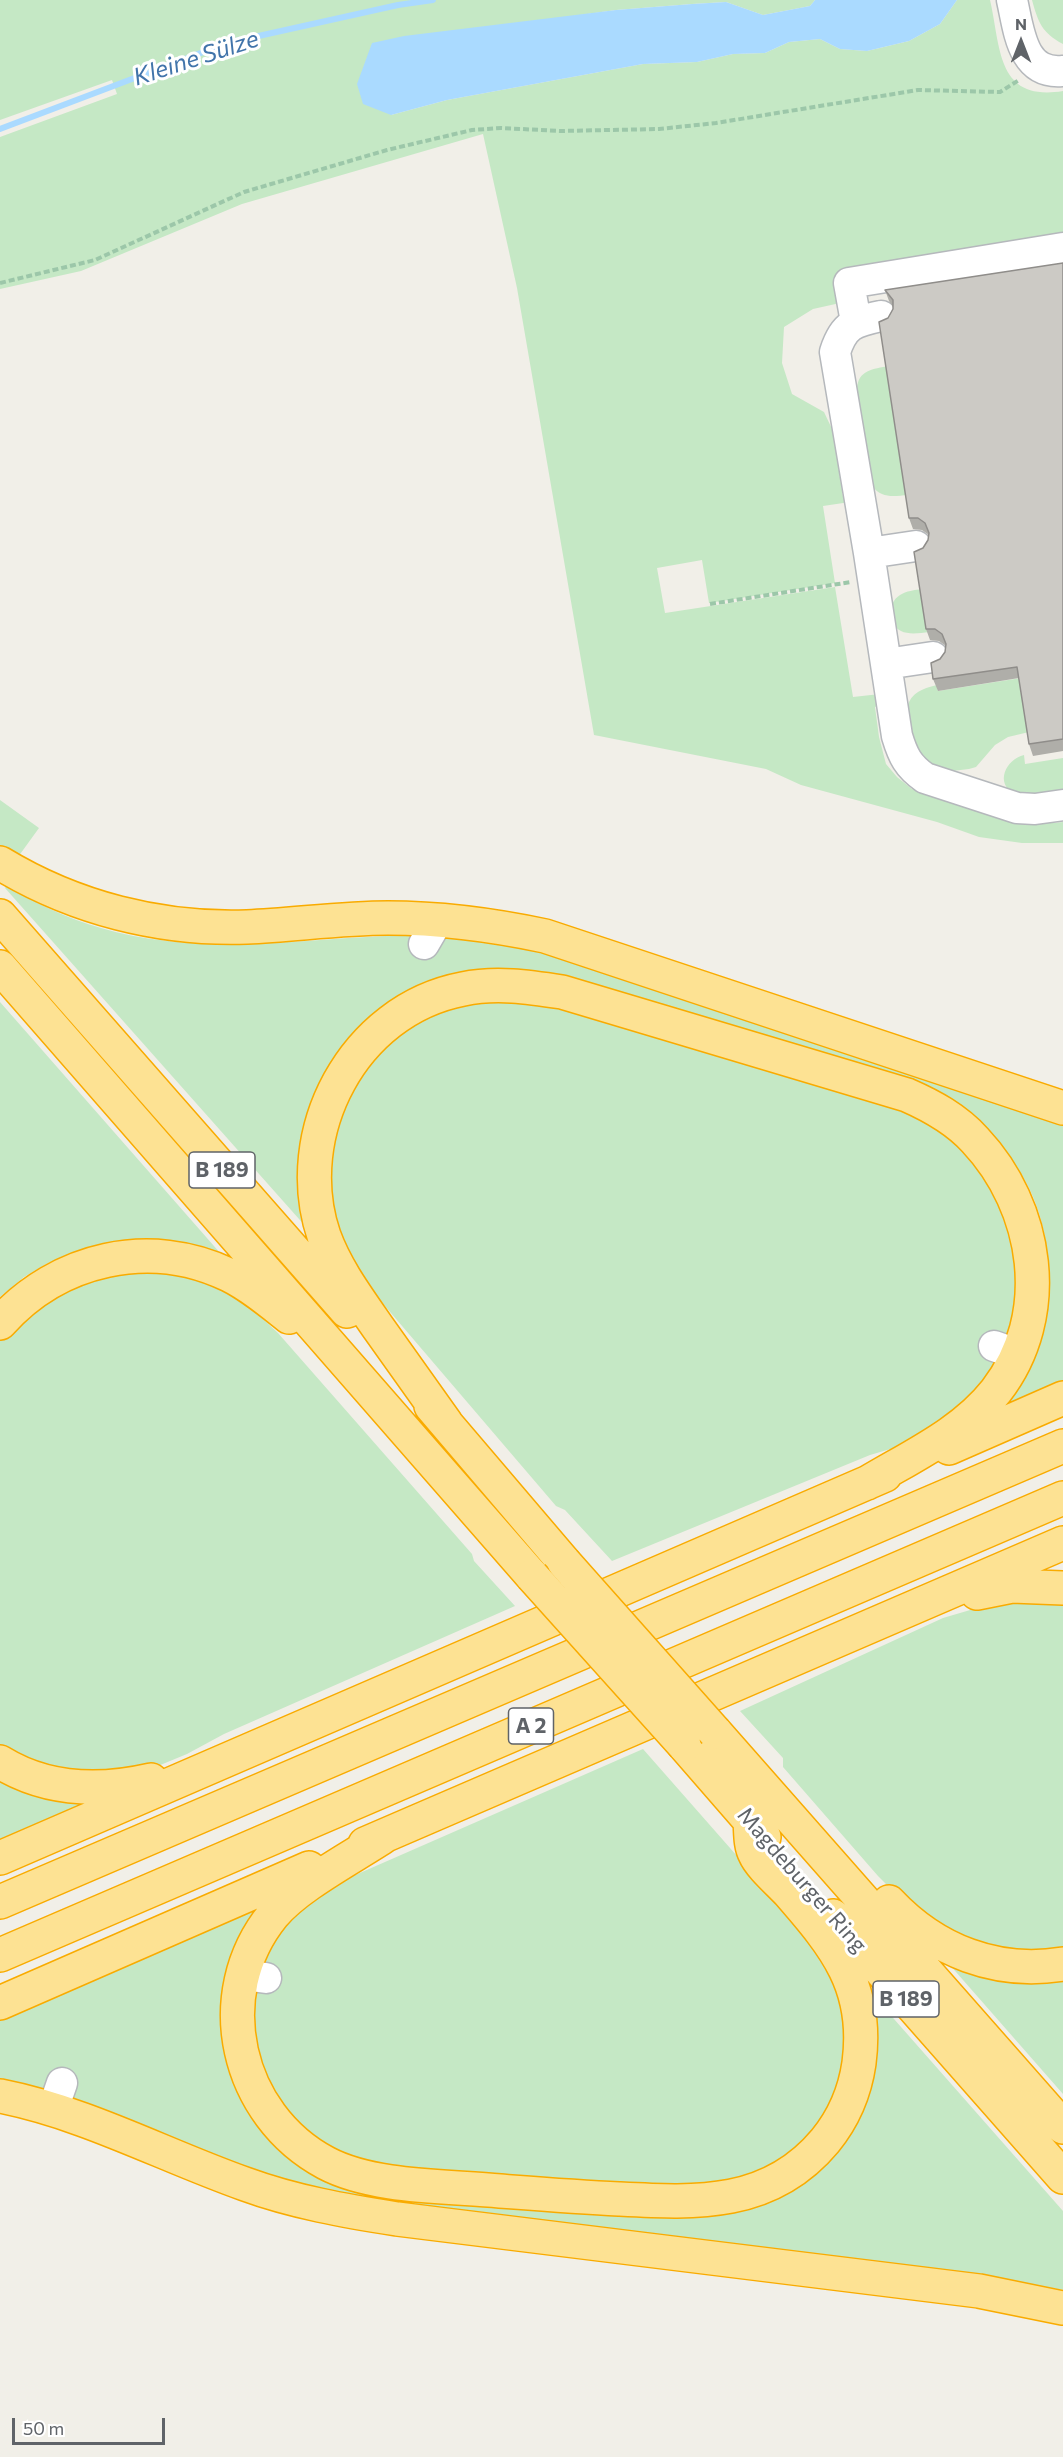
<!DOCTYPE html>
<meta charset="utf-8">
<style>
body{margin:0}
#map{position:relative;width:1063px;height:2457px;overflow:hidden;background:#f1efe8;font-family:Commissioner,sans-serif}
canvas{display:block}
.north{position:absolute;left:991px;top:12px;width:60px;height:60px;-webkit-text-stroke:4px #fff;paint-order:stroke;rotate:0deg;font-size:16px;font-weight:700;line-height:24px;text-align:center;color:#5f6368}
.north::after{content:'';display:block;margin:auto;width:21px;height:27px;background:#5f6368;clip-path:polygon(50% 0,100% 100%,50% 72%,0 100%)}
.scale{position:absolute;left:12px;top:2418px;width:153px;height:27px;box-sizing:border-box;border:3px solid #5f6368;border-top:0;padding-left:8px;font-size:18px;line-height:21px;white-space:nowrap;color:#5f6368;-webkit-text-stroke:4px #fff;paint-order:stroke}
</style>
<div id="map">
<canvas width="1063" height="2457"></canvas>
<div class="north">N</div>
<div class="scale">50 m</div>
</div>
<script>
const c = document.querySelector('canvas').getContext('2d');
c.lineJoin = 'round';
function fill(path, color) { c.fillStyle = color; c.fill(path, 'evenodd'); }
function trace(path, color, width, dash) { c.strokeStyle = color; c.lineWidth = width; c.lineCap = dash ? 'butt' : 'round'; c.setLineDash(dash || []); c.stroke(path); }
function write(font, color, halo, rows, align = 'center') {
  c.font = font + ' Commissioner,sans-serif'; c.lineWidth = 6; c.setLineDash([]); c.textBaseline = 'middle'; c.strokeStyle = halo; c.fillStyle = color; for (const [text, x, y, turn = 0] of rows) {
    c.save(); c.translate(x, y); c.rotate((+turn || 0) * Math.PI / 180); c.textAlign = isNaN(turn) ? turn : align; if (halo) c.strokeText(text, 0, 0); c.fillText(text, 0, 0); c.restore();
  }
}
fill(new Path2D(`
 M0,0h815l-5,6 -47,9 -37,-13 -34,2 -76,6 -99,14 -126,91 56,-15 196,-36 54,-2 36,-8 32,-1 24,-11 31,-3 20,10 27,2 42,-10 31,-17 17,-24h33c11,47 6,102 73,91v148l-227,37 4,27 -27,6 -29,18 -2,36 10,31 32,18 9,19 10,66 7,-2v7l-27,4 12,77 -126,20 -7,-43 -45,8 8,45 170,-26 18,110 27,-3 2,10 -7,3 4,30 7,27 11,13 15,12 90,31 53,3 8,-1v21h-41l-43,-6 -42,-15 -136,-37 -35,-16 -172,-34 -77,-447 -34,-154 -241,70 -161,67 -81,18v-152l117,-43 -5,-14 -112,40z
 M1032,0h31v44c-21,-11 -25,-22 -31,-44z
 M889,366l19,129c-14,1 -26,4 -36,-9l-15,-97c1,-19 16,-20 32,-23z
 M922,589l7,43c-9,1 -20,3 -28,-1 -14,-7 -14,-28 -1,-36 6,-4 15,-5 22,-6z
 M1021,678l8,54 -21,5 -13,8 -19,22 -7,2 -17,2 -18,-2 -20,-16c-6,-33 -20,-59 23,-68l1,6z
 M1024,755l1,9 38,-6v35c-15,2 -34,8 -48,1 -21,-10 -9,-35 9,-39z
 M0,800l39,28 -21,29 -18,-9z
 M6,886c30,17 62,33 95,42 101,30 209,9 312,7 43,0 88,9 130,18l520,171v260l-69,32c11,-11 21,-23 29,-36 35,-58 34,-146 0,-203 -10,-18 -23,-33 -37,-48l-422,-151 -201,51 -56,199 -302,-340z
 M471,999l79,3 368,112 53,38 42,72 6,81 -28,72 -70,63 -51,15 -258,106 -47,-51 -9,-4 -183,-214 -29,-47 -16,-55 2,-49 31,-71 56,-51z
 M0,1002l228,260 -114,-19 -41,10 -25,10 -24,14 -24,20z
 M139,1268l61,11 45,23 33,31 194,221 2,7 41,45 -291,128 -37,20 -34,14 -96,6 -57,-28v-407l57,-48z
 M1063,1600v350l-64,1 -52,-20 -48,-34 -21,-21 -95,-109v-9l-43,-47 203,-93 51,-15z
 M643,1749l167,190 26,39 11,54 -4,42 -16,39 -26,34 -38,25 -49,13 -56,1 -242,-16 -52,-10 -33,-13 -22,-16 -20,-19 -18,-23 -21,-53 11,-78 30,-43 46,-32z
 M0,1780l43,18 44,3 1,4 -88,38z
 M277,1894l-50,161 10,36 27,43 12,13 21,16 408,53 47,-8 124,-149 2,-24 -8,-40 2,-1 191,217v79l-93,-16 -624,-76 -109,-32 -166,-68 -71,-20v-63z
 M949,1964l114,13v117z`), '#c5e8c5');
fill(new Path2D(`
 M815,0h142l-17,24 -31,17 -42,10 -27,-2 -20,-10 -31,3 -24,11 -32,1 -36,8 -54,2 -196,36 -56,15 -28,-11 -6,-20 15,-41 32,-7 212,-26 76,-6 34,-2 37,13 47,-9z`), '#aadaff');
trace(new Path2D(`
 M0,129l227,-86 171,-38 35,-5`), '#aadaff', 6);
const minor = new Path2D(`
 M1012,0c7,31 10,75 51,71
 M881,316c-27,6 -37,8 -46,36l34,201 28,183c6,20 11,30 28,42l92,30 18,1 28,-4
 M856,322l-7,-39 214,-35
 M869,553l47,-7
 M886,664l47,-7
 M424,944l14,-24
 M994,1346l23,8
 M243,1975l23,3
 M53,2109l9,-26`);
const highway = new Path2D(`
 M0,863c74,45 160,67 247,64 47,-2 94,-9 141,-9 53,0 105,7 157,18l518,172
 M0,916l347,395
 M0,967l532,609
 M0,1323c58,-65 150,-86 229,-48 22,11 41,27 60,42
 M431,1406l133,156
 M446,1423c-23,-32 -46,-65 -69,-97 -20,-29 -41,-57 -53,-90 -35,-103 29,-226 139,-247 33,-7 66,-2 99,3l345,103c25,11 49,24 68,45 63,67 80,175 21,251 -33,42 -84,65 -129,92
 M949,1448l114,-50
 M977,1593l35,-7 51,2
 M715,1732l348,395
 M684,1745l80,92
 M0,1762c47,29 99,30 151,18
 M386,1835c-33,22 -89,51 -113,80 -65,80 -37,200 53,248 47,25 122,23 174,28 40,3 79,6 119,8 78,4 151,8 206,-58 18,-22 30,-50 34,-78 10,-76 -23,-116 -70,-170 -9,-10 -29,-27 -34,-39 -5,-9 -4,-23 -5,-33
 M365,1844l698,-301
 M0,1858l885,-383
 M0,1902l1063,-456
 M889,1902c46,49 108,73 174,62
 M833,1916l230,261
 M0,1955l1063,-457
 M0,2003l309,-135
 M0,2096c86,17 163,59 245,88 49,18 101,27 152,35l582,72 84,17`);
trace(minor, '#b5b8bc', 33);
trace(highway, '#f9ab00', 36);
trace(new Path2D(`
 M0,283l95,-23 149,-68 143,-42 85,-20 29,-2 60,3 98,-2 57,-6 202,-33 82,2 19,-12
 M710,604l141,-22`), '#9cc7a9', 4, [6, 3]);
trace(minor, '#fff', 30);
trace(highway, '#fde293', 33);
const highwayBridge = new Path2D(`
 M564,1562l151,170
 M532,1576l152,169`);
trace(highwayBridge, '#f9ab00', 36, []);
trace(highwayBridge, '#fde293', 33);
fill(new Path2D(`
 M1063,263v488l-30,5 -4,-12 -10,-66 -81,13 -5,-12 7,-20 5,-7 1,-6 -7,-5 -9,-1 -4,-11 -3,-81 5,-8 1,-5 -7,-5 -9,-1 -4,-11 -21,-200 5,-9v-2l-4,-6 -4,-11z`), '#afaea9');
const building = new Path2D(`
 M1063,263v476l-34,5 -12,-77 -84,12 -2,-16 9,-4 5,-7 1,-8 -4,-10 -7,-5h-9l-12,-77 9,-4 5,-8 1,-7 -4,-10 -7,-5h-9l-30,-196 9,-4 5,-9v-9l-8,-10z`);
fill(building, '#cccac5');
trace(building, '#8f8d8a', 1.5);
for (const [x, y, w] of [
 [222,1170,66],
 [531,1726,45],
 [906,1999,66]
]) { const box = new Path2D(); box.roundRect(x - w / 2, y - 18, w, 36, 4.5); c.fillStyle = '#fff'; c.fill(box); trace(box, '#5f6368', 1.5); }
write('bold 21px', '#5f6368', null, [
 ["B 189",222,1170],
 ["A 2",531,1726],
 ["B 189",906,1999]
]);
write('22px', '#5f6368', '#fff', [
 ["Magdeburger Ring",802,1880,49]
]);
write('italic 24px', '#4174aa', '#fff', [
 ["Kleine Sülze",196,58,-18]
]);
</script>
